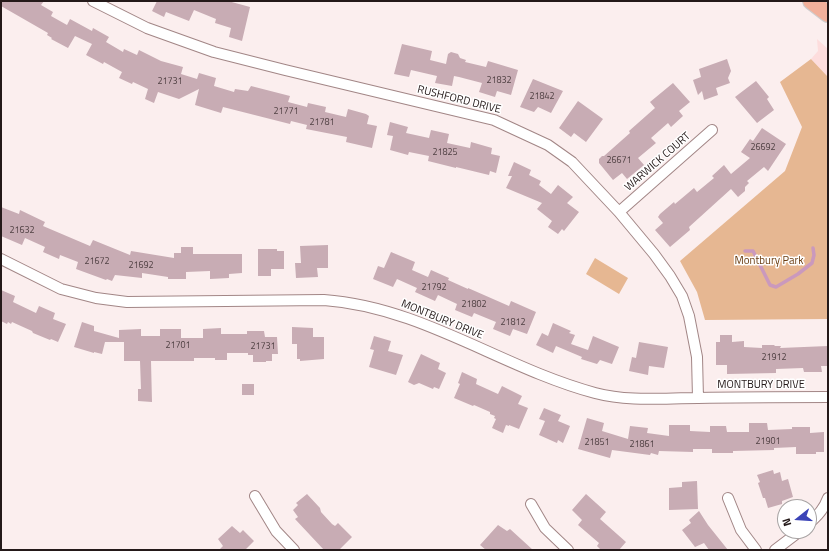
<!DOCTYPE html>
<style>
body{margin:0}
#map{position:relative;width:829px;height:551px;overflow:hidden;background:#fbeeee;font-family:"Titillium Web",sans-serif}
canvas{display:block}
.frame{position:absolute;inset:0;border:2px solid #241919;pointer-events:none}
.north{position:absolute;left:777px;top:499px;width:40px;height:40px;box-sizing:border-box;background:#fff;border:1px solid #a7a3a3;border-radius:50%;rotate:253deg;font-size:11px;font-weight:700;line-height:16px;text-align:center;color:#241919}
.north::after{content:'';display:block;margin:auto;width:14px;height:18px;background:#3b43b7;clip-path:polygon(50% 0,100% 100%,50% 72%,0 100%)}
</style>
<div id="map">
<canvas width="829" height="551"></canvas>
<div class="frame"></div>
<div class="north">N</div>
</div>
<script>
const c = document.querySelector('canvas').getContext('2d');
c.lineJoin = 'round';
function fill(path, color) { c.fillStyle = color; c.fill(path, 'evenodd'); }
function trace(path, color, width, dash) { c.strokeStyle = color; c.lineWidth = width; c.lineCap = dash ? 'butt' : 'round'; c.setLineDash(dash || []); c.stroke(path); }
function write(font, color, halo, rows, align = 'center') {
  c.font = font + ' "Titillium Web",sans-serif'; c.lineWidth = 3; c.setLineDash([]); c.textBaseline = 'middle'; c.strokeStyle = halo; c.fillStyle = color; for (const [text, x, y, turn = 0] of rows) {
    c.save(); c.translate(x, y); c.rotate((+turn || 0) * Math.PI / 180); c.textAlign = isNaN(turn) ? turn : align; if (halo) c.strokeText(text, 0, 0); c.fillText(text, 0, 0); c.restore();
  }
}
fill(new Path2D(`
 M817,39l11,10v28l-17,-18 7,-8z`), '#fddddd');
fill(new Path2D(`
 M811,59l17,18v242l-123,1 -8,-28 -17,-31 105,-90 17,-44 -22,-45z
 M595,258l33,20 -9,16 -33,-20z`), '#e6b792');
trace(new Path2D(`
 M745,251h8l17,34 6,2 22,-13 14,-11 2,-8 -1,-7`), '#ca99bd', 3.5);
fill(new Path2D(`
 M1,1h43l-3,4 12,7 -2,4 16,9 3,-6 22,12 1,-3 16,9 -3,5 17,10 1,-3 13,6 2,-5 22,11 22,6 -2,7 16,5 2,-6 17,5 -2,8 20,6 1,-3 13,2 3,-5 39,10 -2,6 19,5 1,-4 18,4 -1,5 21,5 2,-8 18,5 3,2 -2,8 10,2 -5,22 -26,-6 1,-5 -41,-8 1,-4 -16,-4 -1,3 -67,-17 -2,6 -26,-8 4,-16 -20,10 -21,-7 -4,11 -9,-4 3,-10 -15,-7 -1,2 -13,-6 3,-6 -18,-10 -1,2 -17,-9 6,-11 -17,-8 -7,12 -17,-9 1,-1 -5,-3 1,-2 -47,-27z
 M157,1h71l22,6 -8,34 -13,-4 2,-9 -16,-5 1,-4 -22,-9 -5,11 -23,-9 -2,5 -12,-6z
 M402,44l30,7 -2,9 16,4 2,-10 3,-2 7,2 2,4 6,2 -1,2 21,5 2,-6 30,9 -7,25 -14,-4 -2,6 -16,-5 3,-9 -23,-6 -5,-1 -2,10 -17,-3 2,-7 -26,-6 -2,7 -15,-3z
 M727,59l4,12 -3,7 2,5 -14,5 2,7 -14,5 -2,-9 -4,4 -5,-15 8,-3 -2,-8z
 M533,79l30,12 -12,22 -13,-6 -4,5 -14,-5z
 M756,81l13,16 -2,2 7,11 -17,13 -22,-26z
 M673,83l17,19 -11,9 4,5 -12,11 -3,-4 -17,15 5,5 -18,15 6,7 -17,14 -5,-6 -9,7 -14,-17v-4l3,-3h2l26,-23 -1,-2 26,-23 -5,-6z
 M578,101l25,18 -17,23 -12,-9 -3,4 -12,-9z
 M390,122l18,5 -2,6 23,5 2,-8 18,4 -2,9 23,5 1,-6 21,6 -1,6 9,2 -4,17 -6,-2 -1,4 -33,-8v1l-28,-7 1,-5 -20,-4 -1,3 -18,-5 3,-14 -6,-1z
 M762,128l24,16 -18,27 -4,-4 -17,14 2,2 -4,4v4l-7,6 -7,-8 -42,38 1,3 -20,17 -15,-17 8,-7 -5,-6 2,-3 14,-12 1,2 19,-16 3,4 17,-14 -2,-2 12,-11 7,9 19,-16 -9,-6 9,-13 3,2z
 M514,162l17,8 -2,5 12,6 -2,4 12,9 7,-9 15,12 -6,6 12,9 -15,19 -2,-2 -4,5 -10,-7 4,-6 -15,-12 5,-6 -36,-15 6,-12h-4z
 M1,207l18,7 1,-4 25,12 -2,4 47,20 3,-6 37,15 1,-4 43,7v-5h7v-6h12v7h49v19l-13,1v4l-19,1v-8l-24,1v7h-18v-2l-26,-4v5l-27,-3 -3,6 -5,-2 -1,1 -30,-11 2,-7 -18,-7 -1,4 -16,-7 2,-5 -20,-9 -3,7 -21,-9z
 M328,245v23h-11l1,9 -22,1 -1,-15h6l-1,-17z
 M258,249h19v2h7v18h-13v7h-13z
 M391,252l24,10 -3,8 16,7 3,-7 18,8 -1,2 20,9v-1l41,18 2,-5 25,11 -9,22 -14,-5 -3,7 -17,-7 3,-7 -22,-9 -2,4 -17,-7 2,-6 -19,-9 -3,6 -20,-9 2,-4 -20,-9 -4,8 -20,-8 5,-13 6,2z
 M1,290l14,6 -2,6 23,11 3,-7 16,7 -2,6 13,5 -8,18 -7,-3 -1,1 -17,-7 -1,-2 -20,-9 -1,2 -3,-2 -1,2 -6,-3z
 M82,322l12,4v5l25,7v-8l22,-1v7h19v-7h21v9h22v-9l18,-1v6h26v-3h17l1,6h12l1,17h-6v7h-6v1h-13v-7h-5v-2h-21v7h-12v-2h-21v3h-43l1,41 -14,-1v-12h3l-1,-28h-16v-19h-19l-3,12 -8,-2v1l-20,-6z
 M553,323l18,8 -2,2 6,2 -4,9 17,6 5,-14 26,11 -7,17 -12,-4 -3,4 -16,-5 1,-2 -26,-11 -3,7 -17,-8 6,-12 6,3z
 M292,327l21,1v9h11v22l-24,2v-2h-3v-15h-5z
 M720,335h12v7l12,-1v6l18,1v-3h12l1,1h6l-1,2 48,-2v20h-7l1,6h-18l-1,-4 -27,1v4l-49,1v-9h-11v-23h4z
 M374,336l17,5 -3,10 15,4 -7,20 -27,-8 5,-17 -4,-1z
 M639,342l29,5 -4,21 -15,-2 -1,9 -19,-4 3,-14 4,1z
 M421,354l19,9 -2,6 8,4 -7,16 -5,-2 -1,2 -14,-6 -5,2 -6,-3z
 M462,372l15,7 -1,5 22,10 4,-8 20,10 -4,8 10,4 -9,21 -10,-4v1l-3,-1 -3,8 -11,-5 4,-9 -2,-1 1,-2 -5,-2v-2l-16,-7 -1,1 -19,-8 6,-14 -2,-1z
 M242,384h12v11h-12z
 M544,408l17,7 -3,6 12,5 -7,17 -5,-3 -1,3 -18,-8 6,-14 -6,-2z
 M587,418l17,5 -2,8 26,8 2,-13 18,2 -1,5 22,3v-11h21v6l20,1v-6h16l1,6h22v-9h18l1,7 24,-1v-2h18v6l14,-1v20h-8v2h-20v-7l-22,1v2l-41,1v2h-21v-4h-19v3l-34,-1 -1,4 -7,-2 -1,2 -38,-5 -2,8 -32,-9z
 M773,470l1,4 6,-2 2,9 6,-2 5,18 -11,4v3l-14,4 -3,-10h-2l-5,-15 2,-1 -3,-7z
 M697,481l1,28 -29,1v-22l13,-1v-5z
 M307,494l13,14 1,4 11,12 3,2 3,-3 14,14 -13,13h-15l-29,-31 3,-2 -5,-7 5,-5 -2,-2z
 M586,494l20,18 -6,7 26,23 -7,8h-18l-4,-4 2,-3 -21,-18 4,-5 -10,-10z
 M699,511l9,14 20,25h-19l-5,-7 -9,4 -13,-17 9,-7 -2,-3z
 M498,525l9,6 3,-2 23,21h-47l-6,-5z
 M232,526l8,7 3,-3 11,11 -9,9h-26l4,-4 -5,-7z`), '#c8acb4');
const street = new Path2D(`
 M93,1l54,27 67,24 71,18 209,50 54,25 24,17 47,50 35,42 16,22 12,20 7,20 8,41 1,41
 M619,212l93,-82
 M1,259l60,30 35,9 31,4 197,-2c98,7 178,68 271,93 34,9 68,5 103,5 43,-1 87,-1 130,-1
 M255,496l21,35 18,19
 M728,498l13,32 15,20
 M531,504l14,24 23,22
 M809,523c9,-7 15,-14 19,-25
 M775,550l25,-19`);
const primary = new Path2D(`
 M811,1l17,13`);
trace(street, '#a28686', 12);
trace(primary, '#cfcccc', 18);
trace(street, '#fff', 10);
trace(primary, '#f2b09b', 16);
write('9px', '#4d3e40', null, [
 ["21832",499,81],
 ["21731",170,82],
 ["21842",542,97],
 ["21771",286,112],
 ["21781",322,123],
 ["26692",763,148],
 ["21825",445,153],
 ["26671",619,161],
 ["21632",22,231],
 ["21672",97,262],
 ["21692",141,266],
 ["21792",434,288],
 ["21802",474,305],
 ["21812",513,323],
 ["21701",178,346],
 ["21731",263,347],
 ["21912",774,358],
 ["21901",768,442],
 ["21851",597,443],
 ["21861",642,445]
]);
write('11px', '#241919', '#fff', [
 ["RUSHFORD DRIVE",459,100,14],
 ["WARWICK COURT",658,162,-41],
 ["MONTBURY DRIVE",442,320,22],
 ["MONTBURY DRIVE",761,385]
]);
write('11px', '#693c11', '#fff', [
 ["Montbury Park",769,261]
]);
</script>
